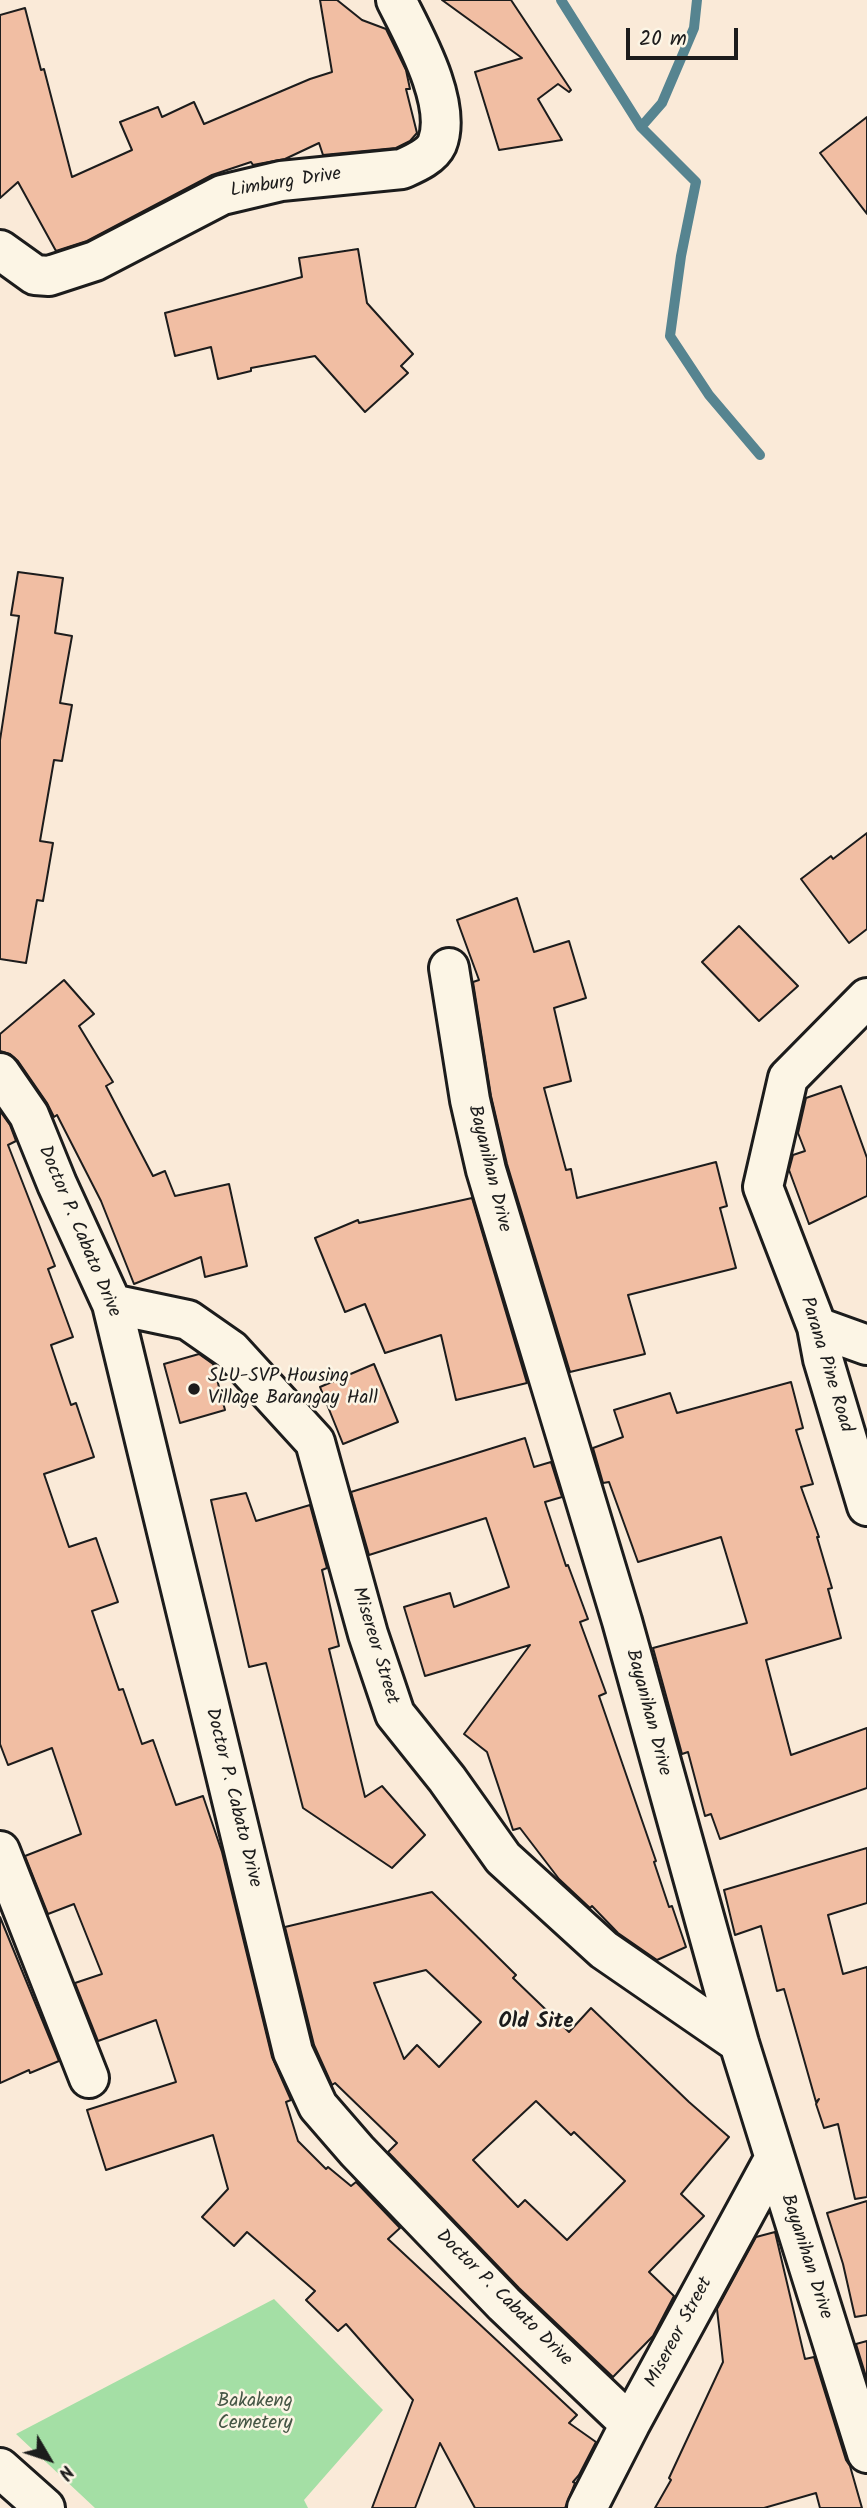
<!DOCTYPE html>
<style>
body{margin:0}
#map{position:relative;width:867px;height:2508px;overflow:hidden;background:#faead8;font-family:Kalam,sans-serif}
canvas{display:block}
.north{position:absolute;left:14px;top:2424px;width:70px;height:70px;-webkit-text-stroke:5px #fcf5e5;paint-order:stroke;rotate:129deg;font-size:19px;font-weight:700;line-height:28px;text-align:center;color:#1c1c1c}
.north::after{content:'';display:block;margin:auto;width:24px;height:32px;background:#1c1c1c;clip-path:polygon(50% 0,100% 100%,50% 72%,0 100%)}
.scale{position:absolute;left:626px;top:28px;width:112px;height:32px;box-sizing:border-box;border:4px solid #1c1c1c;border-top:0;padding-left:9px;font-size:21px;line-height:24px;white-space:nowrap;color:#1c1c1c;-webkit-text-stroke:5px #fcf5e5;paint-order:stroke}
</style>
<div id="map">
<canvas width="867" height="2508"></canvas>
<div class="north">N</div>
<div class="scale">20 m</div>
</div>
<script>
const c = document.querySelector('canvas').getContext('2d');
c.lineJoin = 'round';
function fill(path, color) { c.fillStyle = color; c.fill(path, 'evenodd'); }
function trace(path, color, width, dash) { c.strokeStyle = color; c.lineWidth = width; c.lineCap = dash ? 'butt' : 'round'; c.setLineDash(dash || []); c.stroke(path); }
function write(font, color, halo, rows, align = 'center') {
  c.font = font + ' Kalam,sans-serif'; c.lineWidth = 5; c.setLineDash([]); c.textBaseline = 'middle'; c.strokeStyle = halo; c.fillStyle = color; for (const [text, x, y, turn = 0] of rows) {
    c.save(); c.translate(x, y); c.rotate((+turn || 0) * Math.PI / 180); c.textAlign = isNaN(turn) ? turn : align; if (halo) c.strokeText(text, 0, 0); c.fillText(text, 0, 0); c.restore();
  }
}
fill(new Path2D(`
 M274,2299l109,111 -79,90 4,8h-213l-79,-74z`), '#a4dfa5');
trace(new Path2D(`
 M561,0l80,127 55,55 -15,74 -11,80 39,59 51,60
 M641,127l21,-24 32,-75 3,-28`), '#568490', 10);
const building = new Path2D(`
 M320,0h17l25,20 24,9 20,41 4,19h-4l11,44 -7,8 -14,7 -73,7 -4,-12 -34,16 -32,6 -2,-3 -39,13 -125,66 -31,10 -38,-69 -18,16v-183l25,-7 16,62 3,-1 28,108 60,-27 -12,-28 38,-15 4,10 32,-15 10,22 106,-45 22,-7z
 M442,0h69l60,90 -2,2 -11,-8 -20,15 24,41 -63,10 -24,-78 47,-14z
 M867,117v97l-47,-61z
 M358,249l9,54 46,51 -12,12 7,7 -43,39 -50,-56 -64,12v3l-33,8 -7,-32 -36,9 -10,-43 137,-36 -3,-19z
 M18,572l45,6 -8,55 17,3 -12,67 12,2 -10,56 -8,-1 -14,81 13,2 -10,58 -6,-1 -11,63 -26,-4v-219l19,-124 -8,-1z
 M867,833v96l-18,14 -48,-64 30,-23 2,3z
 M517,898l17,54 35,-11 17,57 -32,10 17,73 -27,7 22,82 5,-1 6,29 139,-36 11,44 -7,2 16,60 -108,27 17,59 -75,18 -63,-208 -16,-68 -18,-114 6,-2 -22,-60z
 M739,926l59,60 -39,35 -57,-59z
 M64,980l30,34 -15,12 34,56 -7,4 47,90 12,-5 10,25 54,-12 18,82 -42,11 -4,-20 -67,27 -33,-83 -44,-86 -3,2 -7,-14 -29,-42 -8,-7 -10,-3v-17z
 M841,1086l26,72v38l-58,28 -20,-54 4,-15 12,-4 -7,-18 8,-35z
 M0,1111l10,14 6,16 -8,4 47,121 -7,3 25,68 -22,8 20,60 5,-2 18,54 -50,17 25,73 27,-9 22,64 -26,9 27,79 4,-1 19,55 11,-4 23,65 27,-9 19,56 50,205 19,43 -5,2 12,39 28,28 2,-2 23,19 5,-4 44,46 -12,11 189,176 -8,8 27,19 -17,33 -6,7 2,1 -10,25h-90l-35,-65 -25,65h-43l41,-108 -67,-76 -8,7 -32,-31 9,-9 -68,-59 -13,14 -32,-29 26,-28 -15,-54 -107,35 -19,-60 89,-28 -20,-62 -58,21 -23,-58 27,-9 -28,-70 -26,10 -23,-58 56,-22 -29,-86 -44,17 -8,-21z
 M472,1198l55,185 -71,17 -15,-65 -56,18 -20,-49 -20,8 -30,-74 43,-18 1,3z
 M199,1354l14,10 12,46 -45,13 -16,-59z
 M374,1364l24,58 -55,22 -23,-57z
 M791,1382l12,46 -7,2 17,54 -12,3 18,50h-2l15,51 -4,1 13,49 -75,22 25,95 76,-27v60l-147,51 -9,-25 -6,2 -17,-64 -6,2 -29,-106 94,-25 -26,-86 -83,25 -29,-80 -6,1 -10,-35 30,-11 -9,-27 56,-17 7,20z
 M525,1438l9,29 17,-5 11,35 -17,5 21,64 2,-1 20,54 -8,3 26,71 -7,3 57,165 -2,1 15,45 3,-1 14,41 -29,13 -39,-27 -26,-27 -2,2 -31,-29 -39,-51 -7,2 -26,-78 -23,-18 66,-89 -105,31 -21,-69 46,-14 4,14 55,-20 -23,-69 -117,37 -18,-63z
 M246,1493l10,28 54,-16 17,63 -5,2 17,76 -10,3 36,148 17,-11 43,49 -33,33 -89,-60 -37,-145 -17,4 -38,-167z
 M867,1848v55l-39,12 15,59 24,-7v230l-12,2 -17,-75 -14,4 -8,-24 3,-5 -3,3 -32,-113 -7,2 -16,-65 -26,9 -11,-45z
 M432,1892l84,83 -3,3 56,54 22,-24 98,94 40,35 -48,57 23,22 -55,56 25,24 -21,40 -40,41 -94,-89 -131,-136 9,-9 -62,-60 -3,2 -18,-40 -29,-118zM426,1970l55,52 -42,45 -22,-22 -13,14 -30,-76zM536,2101l35,34 3,-3 51,49 -58,59 -42,-40 -7,7 -45,-47z
 M0,1917l59,144 -29,12 -1,-3 -29,13z
 M867,2201v114l-12,2 -12,-53 -16,-51z
 M775,2232l30,127 9,-2 32,103 4,6 12,42h-42l-4,-15 -52,15h-109l16,-28 -2,-2 54,-116 -6,-53 39,-72z
 M867,2341v39l-11,-36z`);
fill(building, '#f1bea3');
trace(building, '#1c1c1c', 2);
const minor = new Path2D(`
 M0,250l35,25 14,1 46,-15 127,-66 59,-14 121,-12c11,-5 29,-12 35,-25 16,-40 -23,-108 -41,-144
 M449,968l21,132 16,70 136,451 117,422 128,410
 M867,998l-79,80 -25,109 54,140 6,32 44,147
 M0,1073l29,42 28,69 55,120 181,748 25,54 39,45 147,153 126,120
 M112,1304l76,16 43,30 84,92 53,192 27,80 52,65 56,79 101,92 135,93
 M817,1327l50,18
 M0,1851l89,227
 M587,2508l43,-84 144,-265`);
const secondary = new Path2D(`
 M0,2468l45,40`);
trace(minor, '#1c1c1c', 44);
trace(secondary, '#1c1c1c', 44);
trace(minor, '#fcf5e5', 38);
trace(secondary, '#fcf5e5', 38);
for (const [x, y, r, color] of [
 [194,1389,7,"#1c1c1c"]
]) { const dot = new Path2D(); dot.arc(x, y, r, 0, 2 * Math.PI); c.fillStyle = color; c.fill(dot); trace(dot, '#fcf5e5', 2.5); }
write('19px', '#1c1c1c', '#fcf5e5', [
 ["Limburg Drive",286,184,-9],
 ["Bayanihan Drive",488,1169,76],
 ["Doctor P. Cabato Drive",78,1232,67],
 ["Parana Pine Road",825,1365,73],
 ["Misereor Street",374,1646,73],
 ["Bayanihan Drive",647,1713,75],
 ["Doctor P. Cabato Drive",232,1798,76],
 ["Bayanihan Drive",805,2257,72],
 ["Doctor P. Cabato Drive",503,2299,45],
 ["Misereor Street",680,2333,-62]
]);
write('19px', '#1c1c1c', '#fcf5e5', [
 ["SLU-SVP Housing",208,1378],
 ["Village Barangay Hall",208,1400]
], 'left');
write('19px', '#455645', '#fcf5e5', [
 ["Bakakeng",255,2403],
 ["Cemetery",255,2425]
]);
write('bold 21px', '#1c1c1c', '#fcf5e5', [
 ["Old Site",536,2023]
]);
</script>
